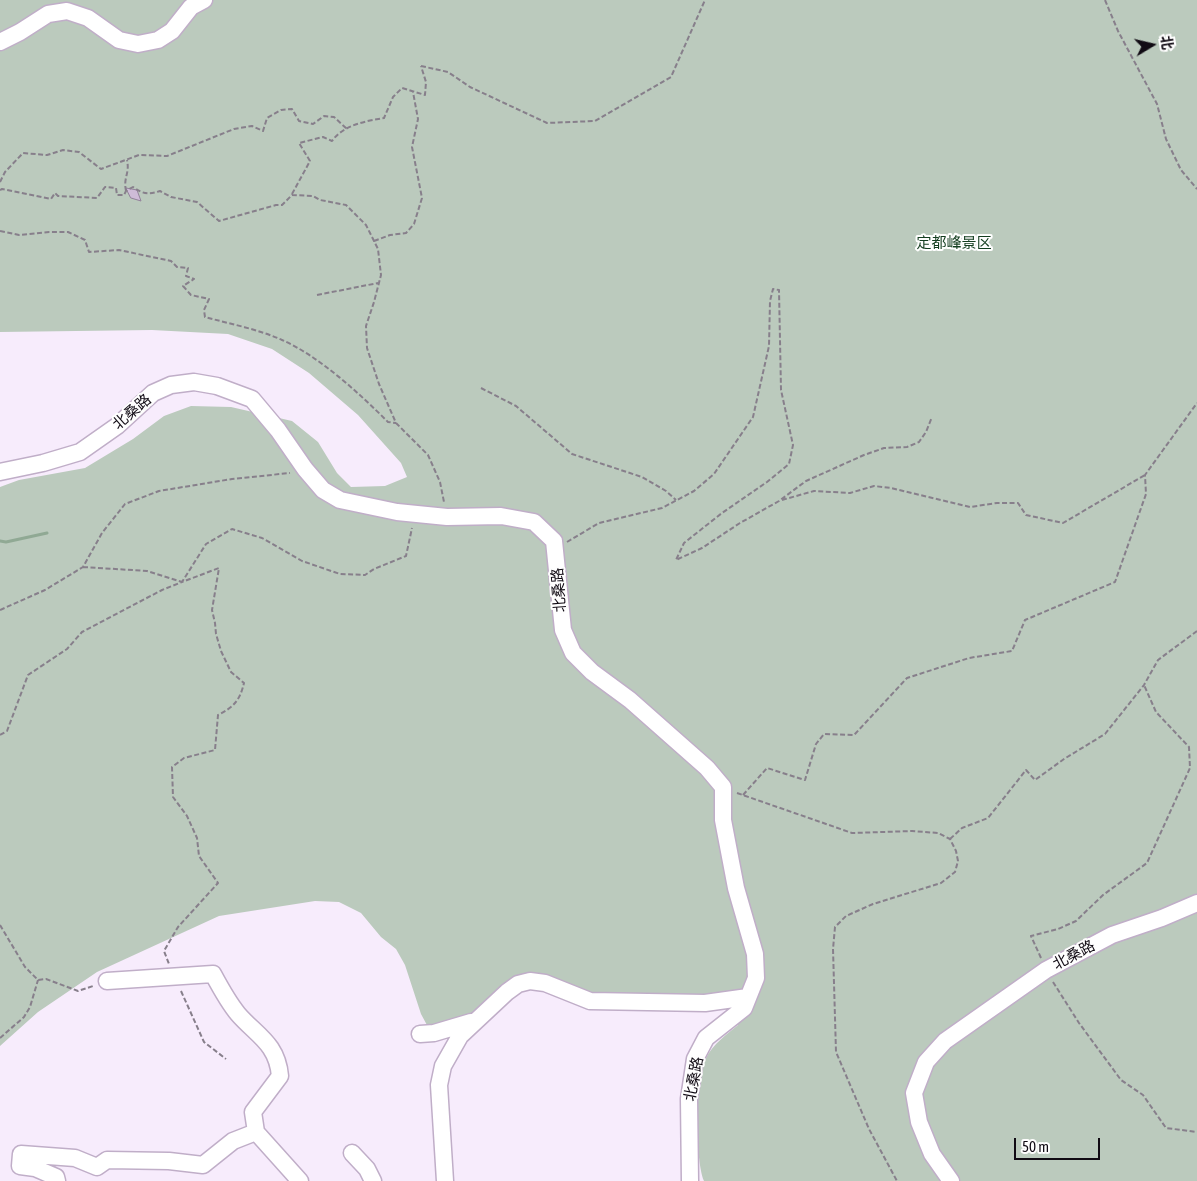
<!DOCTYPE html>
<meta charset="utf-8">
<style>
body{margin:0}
#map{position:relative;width:1197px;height:1181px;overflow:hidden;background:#f7ecfc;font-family:"Asap Condensed","Noto Sans SC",sans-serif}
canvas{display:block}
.north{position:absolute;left:1127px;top:20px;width:50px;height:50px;-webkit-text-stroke:4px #fefefe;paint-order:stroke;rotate:81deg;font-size:14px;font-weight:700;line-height:20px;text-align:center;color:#110b14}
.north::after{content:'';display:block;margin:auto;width:18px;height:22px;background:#110b14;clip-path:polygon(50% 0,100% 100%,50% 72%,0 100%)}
.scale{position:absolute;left:1014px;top:1138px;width:86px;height:22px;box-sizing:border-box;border:2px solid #110b14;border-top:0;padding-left:6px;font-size:15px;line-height:18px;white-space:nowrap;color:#110b14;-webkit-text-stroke:4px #fefefe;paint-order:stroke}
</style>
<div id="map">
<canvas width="1197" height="1181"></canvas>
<div class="north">北</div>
<div class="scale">50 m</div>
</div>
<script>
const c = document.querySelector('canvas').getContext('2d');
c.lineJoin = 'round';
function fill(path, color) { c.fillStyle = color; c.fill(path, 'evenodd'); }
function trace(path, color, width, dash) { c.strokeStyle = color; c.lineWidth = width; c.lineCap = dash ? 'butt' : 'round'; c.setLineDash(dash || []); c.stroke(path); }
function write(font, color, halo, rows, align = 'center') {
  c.font = font + ' "Asap Condensed","Noto Sans SC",sans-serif'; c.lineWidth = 4; c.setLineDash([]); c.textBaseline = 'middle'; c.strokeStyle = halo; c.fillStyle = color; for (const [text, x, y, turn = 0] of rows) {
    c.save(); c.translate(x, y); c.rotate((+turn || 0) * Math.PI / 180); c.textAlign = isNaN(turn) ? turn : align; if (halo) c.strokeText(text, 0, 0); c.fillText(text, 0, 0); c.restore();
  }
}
fill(new Path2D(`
 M0,0h1197v1181h-493c-9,-22 -9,-102 2,-123 7,-14 21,-24 32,-33l-24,-30 -91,7 -76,-17 -22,4 -62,35 -35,3 -7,-13 -16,-49 -9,-16 -15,-12 -20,-24 -22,-11 -24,-1 -96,15 -122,56 -59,40 -38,34v-559l19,-7 66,-12 48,-29 31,-23 27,-10 40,1 61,14 26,21 19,31 14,14 34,-1 22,-9 -6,-14 -43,-48 -49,-42 -37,-24 -44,-15 -76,-4 -152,2z`), '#bbcabd');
trace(new Path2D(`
 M0,541l6,1 41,-9`), '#90a994', 3);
const building = new Path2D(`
 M126,188l11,2 4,11 -10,-3z`);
fill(building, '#cebcd7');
trace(building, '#92819a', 1);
const minor = new Path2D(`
 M0,42l20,-10 28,-18 19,-3 21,7 31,22 19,4 20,-4 14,-9 19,-24 13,-7
 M0,472l43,-9 37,-11 37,-26 36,-33 18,-8 23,-3 23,4 35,13 26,31 27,39 18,21 17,10 57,12 50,5 54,-1 33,6 20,19 9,89 10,23 19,19 38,28 77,68 16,19v33l13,68 19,66 1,24 -12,30 -38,30 -11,21 -6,40 1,82
 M107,981l106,-7c7,13 15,28 25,40 18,21 39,29 42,62l-27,36 3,20 44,49
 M420,1034l14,-1 37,-11
 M352,1153l15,16 6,12
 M57,1181l-1,-4 -21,-9 -15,-2 1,-12 54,4 22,9 10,-7 62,1 34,4 30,-24 23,-9
 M445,1181l-6,-96 4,-19 17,-30 47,-44 11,-8 12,-3 15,2 45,18 115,2 43,-6
 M951,1181l-19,-27 -13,-32 -5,-29 12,-31 19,-21 101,-71 66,-35 50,-17 35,-15`);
trace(minor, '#c0aec8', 19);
trace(new Path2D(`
 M1105,0l13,31 39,73 9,35 15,31 16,19
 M421,66l27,6 22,15 77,36 48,-2 76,-44 34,-77
 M0,182l5,-10 18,-19 24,2 16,-5 16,2 22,17 38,-14 28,1 67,-27 18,-3 11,5 4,-13 14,-8 11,-1 7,12 14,3 11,-8 10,1 13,12
 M0,190l2,-1 49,10 4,-6 3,3 39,2 8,-11 11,1 1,7h7l2,-4 7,-4c10,7 15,8 27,4l11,6 26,5 22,19 57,-16h6l10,-10 21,1 7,4 26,5 20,20 12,24 3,26 -7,27 -8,24 1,22 12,36 17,39 32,32 12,27 4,20
 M126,191c-3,-14 4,-17 1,-31
 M292,194l18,-33 -11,-18 24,-6 9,4c11,-16 34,-20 52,-23l9,-21 9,-9 23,7 1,-13 -5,-16
 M0,231l19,4 30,-3h19l17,8 4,12 30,-2 52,11 6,6 11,1 -2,8 8,3 -11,7 8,9 18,4 -5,11 1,7c25,7 53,12 77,23 37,16 78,54 106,82l8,1
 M374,241l16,-6 16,-2 8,-9 8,-26 -10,-51 6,-28 -5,-27
 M317,295l61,-12
 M481,388l35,18 56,48 70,23 24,14 10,9
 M782,500l32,-9 36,2 24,-7 17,2 79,19 27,-4h21l8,12 37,8 82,-48
 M567,542l32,-19 63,-15 32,-17 20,-17 39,-57 16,-71 1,-45 3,-12 6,1 2,100 12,55 -4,19 -22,18 -45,31 -38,30 -8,17 26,-12 38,-25 39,-22 27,-20 58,-26 20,-7 23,-1 12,-5 7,-10 6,-15
 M83,567l64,4 35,11 37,-14 -7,42 3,13 1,11 5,17 10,21 13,11c-4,17 -10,24 -26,32l-3,35 -31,8 -12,9 1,30 14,19 10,22 2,18 19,27 -40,44 -14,24 5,13
 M0,610l45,-20 38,-23 19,-34 23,-29 34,-13 73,-12 58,-6
 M0,735l7,-4 21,-56 39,-26 15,-17 80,-42 20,-8 24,-38 26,-15 30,9 40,23 38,13 25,1 9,-6 32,-13 6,-28
 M737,793l115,40 60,-2 26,2 12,6 6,12 2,10 -3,11 -14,11 -68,21 -27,12 -11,11 -2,22 3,103 33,77 28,52
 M743,795l24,-27 38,12 11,-36 8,-10 30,1 53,-57 62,-20 43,-7 13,-31 90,-38 31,-88 -1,-19 52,-72
 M950,839l12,-11 26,-10 38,-48 9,10 29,-21 41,-25 39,-49 14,-25 39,-29
 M0,925l25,42 13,13 8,-1 32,12 15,-5
 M1041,958l-10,-22 27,-7 18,-8 27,-26 44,-32 43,-95 -1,-21 -33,-35 -12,-27
 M1053,982l26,41 42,57 22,15 23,33 31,4
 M181,991l23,51 22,17
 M0,1038l24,-21 6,-10 8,-27`), '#877f8b', 2, [5, 2.5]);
trace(minor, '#fff', 16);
write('15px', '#133d1f', '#fefefe', [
 ["定都峰景区",954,243]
]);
write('15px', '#110b14', '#fefefe', [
 ["北桑路",132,412,-41],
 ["北桑路",559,590,-94],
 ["北桑路",1074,955,-28],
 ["北桑路",694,1079,-79]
]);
</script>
